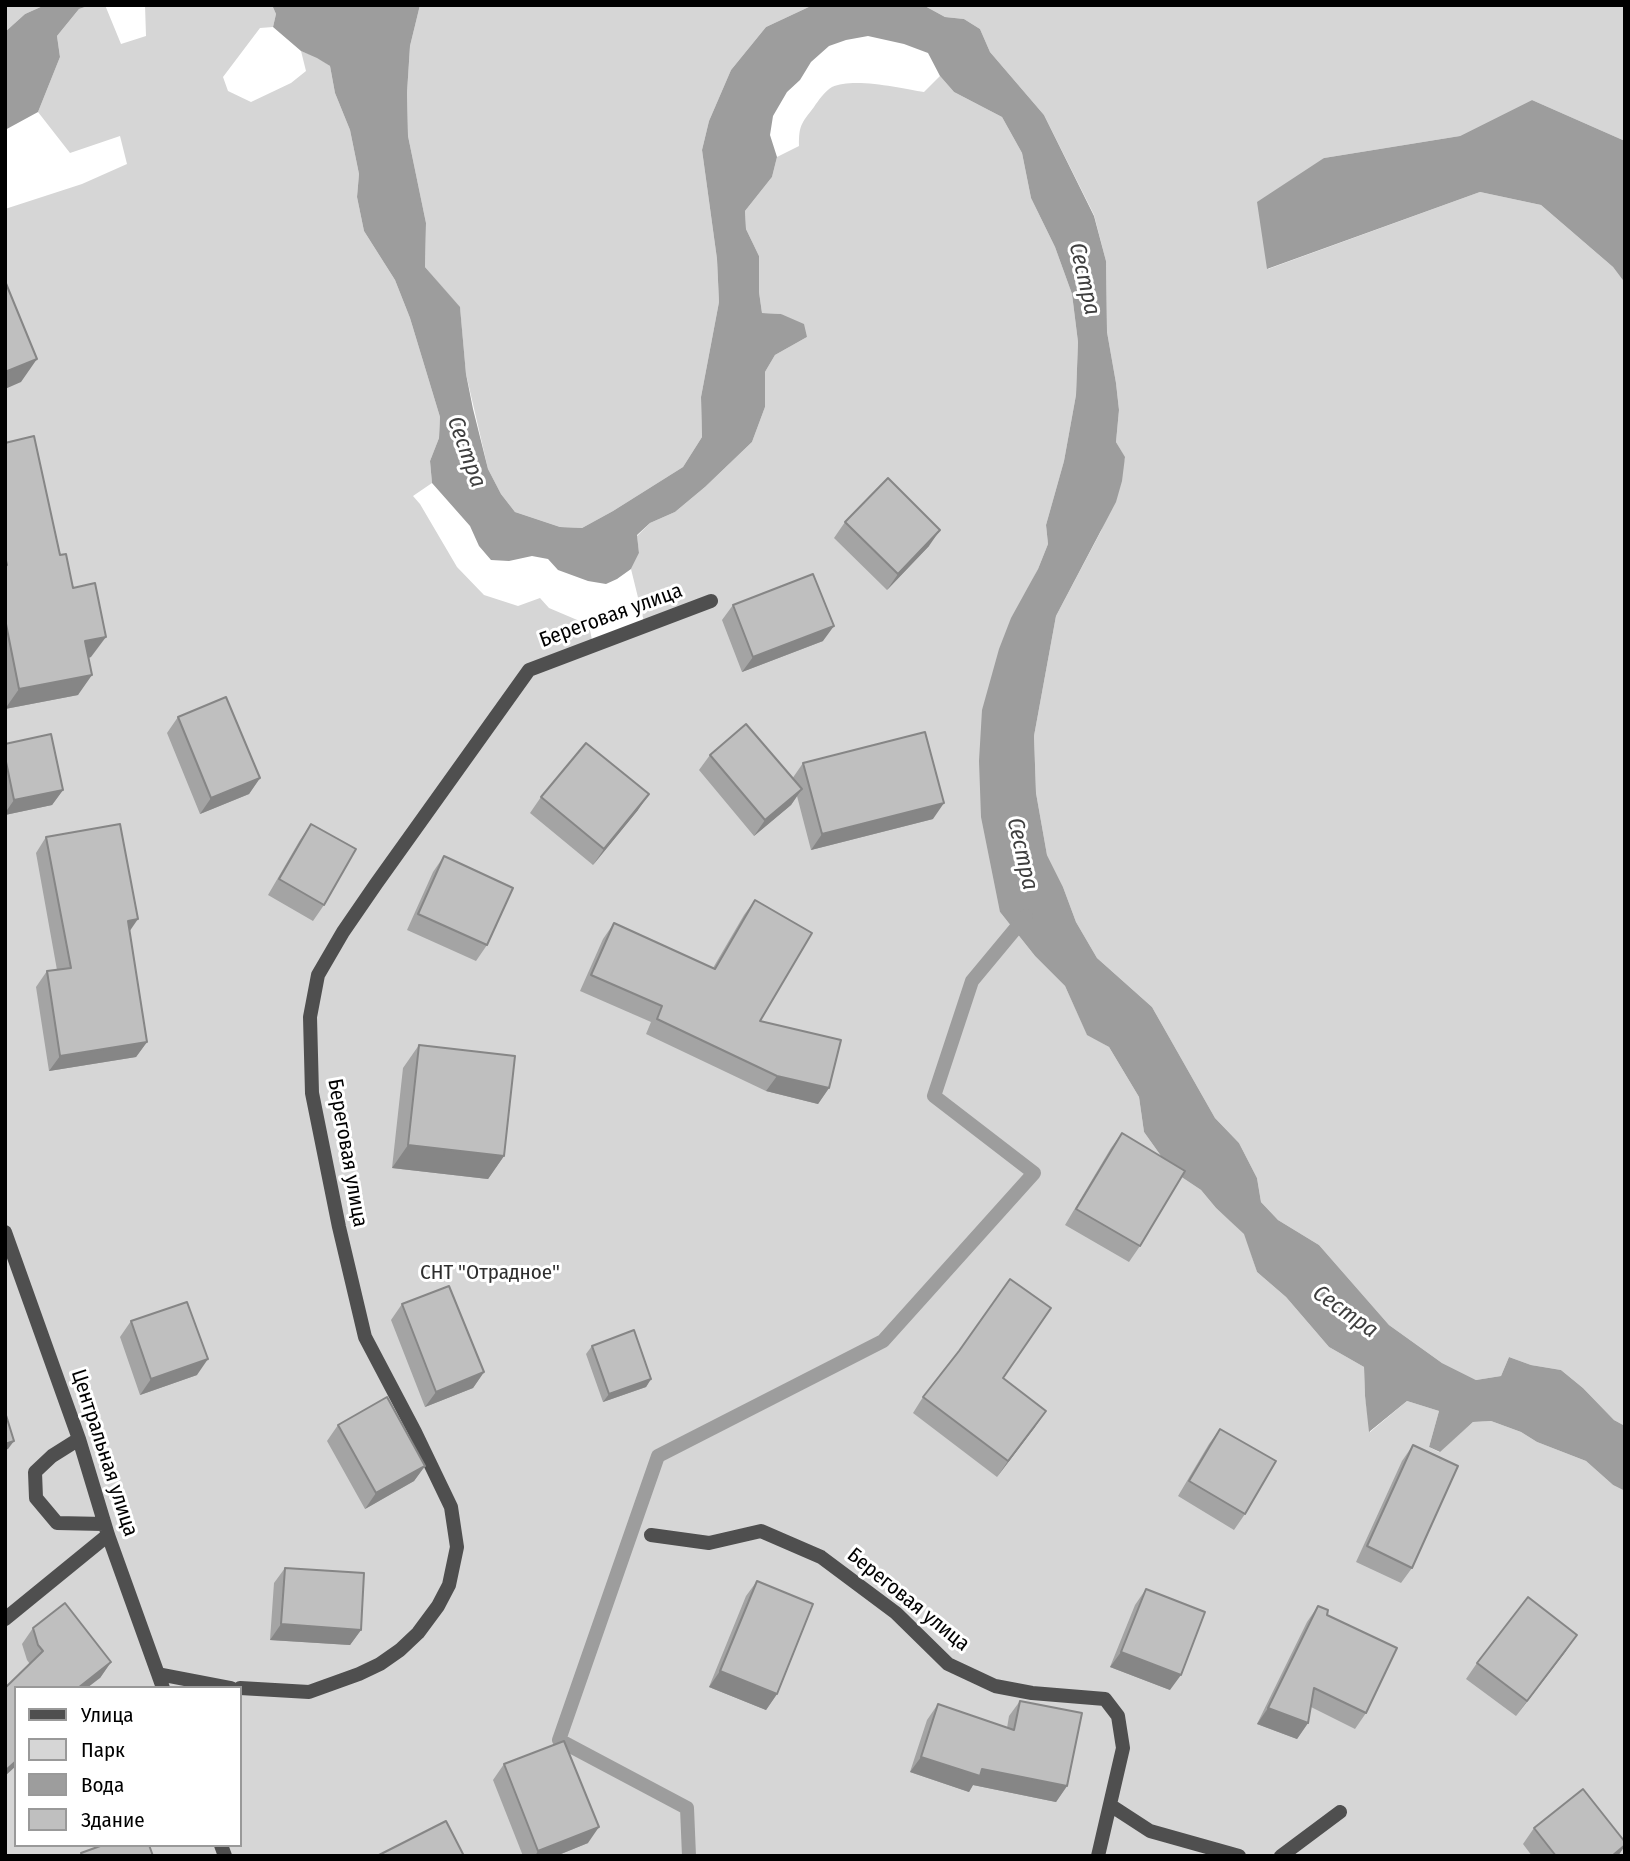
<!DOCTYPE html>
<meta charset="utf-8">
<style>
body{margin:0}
#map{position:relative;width:1630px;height:1861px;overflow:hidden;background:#fff;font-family:"Fira Sans Condensed",sans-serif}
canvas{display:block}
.frame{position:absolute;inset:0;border:7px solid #000;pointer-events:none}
.legend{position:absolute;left:14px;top:1686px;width:228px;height:161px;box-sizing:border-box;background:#fff;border:2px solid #999;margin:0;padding:9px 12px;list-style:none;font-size:21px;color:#000}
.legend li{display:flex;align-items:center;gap:14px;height:35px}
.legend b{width:35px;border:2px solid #999}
</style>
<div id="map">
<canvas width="1630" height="1861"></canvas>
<div class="frame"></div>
<ul class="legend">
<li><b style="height:9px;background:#4f4f4f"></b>Улица</li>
<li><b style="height:19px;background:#d6d6d6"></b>Парк</li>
<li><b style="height:19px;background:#9d9d9d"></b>Вода</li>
<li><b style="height:19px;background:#bfbfbf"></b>Здание</li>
</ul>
</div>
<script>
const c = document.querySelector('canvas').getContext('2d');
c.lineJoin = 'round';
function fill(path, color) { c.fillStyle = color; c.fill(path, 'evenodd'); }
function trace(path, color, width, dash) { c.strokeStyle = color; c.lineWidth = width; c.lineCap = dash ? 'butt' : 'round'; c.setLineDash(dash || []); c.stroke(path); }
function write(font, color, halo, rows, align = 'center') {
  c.font = font + ' "Fira Sans Condensed",sans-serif'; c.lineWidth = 6; c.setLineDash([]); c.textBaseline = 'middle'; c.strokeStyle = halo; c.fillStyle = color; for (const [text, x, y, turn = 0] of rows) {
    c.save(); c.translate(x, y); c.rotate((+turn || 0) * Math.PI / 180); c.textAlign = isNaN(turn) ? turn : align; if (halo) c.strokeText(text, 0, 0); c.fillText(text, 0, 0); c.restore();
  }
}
fill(new Path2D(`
 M5,5h40l-20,9 -20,18z
 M91,5h14l16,39 25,-8 -1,-31h127l4,9 -3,13 -13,1 -37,49 5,14 23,11 40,-19 15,-12 -5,-20 16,6 13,9 5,27 15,37 9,44 -2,23 7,34 31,49 15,38 30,99 -1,21 -9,23 2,22 -19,13 7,8 37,63 27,28 34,11 22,-8 9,10 40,17 4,20 52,-19 -14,-57 8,-16 -2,-17 13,-13 25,-11 30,-25 47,-45 13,-35v-35l10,-17 32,-18 -26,-23 -19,-1 -3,-21v-36l-13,-27 -1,-18 27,-34 5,-20 22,-11c0,-21 2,-22 15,-39 4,-6 11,-16 18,-20 21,-10 69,1 92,5l16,-16 14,16 48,25 20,36 9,45 24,49 17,47 6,48 -2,53 -12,66 -18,64 2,19 -10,25 -5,10 -33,333 35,44 30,30 22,48 22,13 30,50 5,35 27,38 30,20 15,18 29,26 12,38 29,25 43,50 35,20 1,29 5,36 37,-31 32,10 -10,36 10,5 34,-30 18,-1 30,11 16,10 49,19 27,24 12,6v365h-1620v-1647l77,-25 45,-20 -7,-28 -50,17 -32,-41 22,-55 -3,-21 22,-27zM16,1688h224v157h-224z
 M420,5h393l-47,22 -35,43 -22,51 -7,29 15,109 2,43 -18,95 1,40 -19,30 -70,44 -31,17 -22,-1 -45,-15 -14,-18 -13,-25 -22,-95 -6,-66 -35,-41 1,-44 -18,-87 -1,-43 3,-47z
 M923,5h702v136l-93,-41 -72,36 -136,22 -56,111 212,-77 61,13 72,62 12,16v1143l-11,-6 -31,-32 -22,-18 -30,-5 -22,-8 -8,19 -25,4 -34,-17 -53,-38 -70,-80 -41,-25 -17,-18 -4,-24 -18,-35 -24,-25 -63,-111 -55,-49 -21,-36 -13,-35 -16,-32 -11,-62 -2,-57 22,-120 45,-85 24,-73 -9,-16 3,-32 -3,-27 -9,-51 -1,-71 -12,-46 -50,-100 -54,-63 -10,-23 -16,-10 -19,-2z`), '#d6d6d6');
fill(new Path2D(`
 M45,5h46l-12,4 -22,27 3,21 -22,55 -33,18v-98l20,-18z
 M272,5h148l-10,41 -3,47 1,43 18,87 -1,44 35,40 6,67 7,35 15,60 13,25 14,18 45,15 22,1 31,-17 70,-44 19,-30 -1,-40 18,-95 -2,-43 -15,-109 7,-29 22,-51 35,-43 47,-22h110l22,12 19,2 16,10 10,23 54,63 50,101 12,45 1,71 9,51 3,27 -3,32 9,15 -3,24 -6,21 -60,114 -22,120 2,57 11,62 16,32 13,35 21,36 55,49 63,111 24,25 18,35 4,24 17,18 41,25 70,80 53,38 34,17 25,-4 8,-19 22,8 30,5 22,18 31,32 11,6v65l-12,-6 -27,-24 -49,-19 -16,-10 -30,-11 -18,1 -33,30 -11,-5 10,-36 -32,-10 -38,31 -4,-36 -1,-29 -35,-20 -43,-50 -29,-25 -13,-38 -28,-26 -15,-18 -30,-20 -27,-38 -5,-35 -30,-50 -22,-12 -22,-49 -30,-30 -35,-44 -19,-95 -2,-56 3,-51 17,-61 12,-31 27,-49 10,-25 -2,-19 18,-64 12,-66 2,-53 -6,-48 -17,-47 -24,-49 -9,-45 -20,-36 -48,-25 -14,-16 -12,-23 -24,-9 -36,-8 -22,4 -17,6 -18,16 -11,18 -13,12 -14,24 -3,19 7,22 -5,20 -27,34 1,18 13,27v36l3,21 19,1 23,10 3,13 -32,18 -10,17v35l-13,35 -47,45 -30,25 -25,11 -13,12 2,18 -8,16 -14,10 -11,5 -18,-3 -30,-11 -10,-11 -16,-3 -23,5 -18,-1 -12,-14 -9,-20 -38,-43 -2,-22 9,-23 1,-21 -30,-99 -15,-38 -31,-49 -7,-34 2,-23 -9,-44 -15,-37 -5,-27 -13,-8 -16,-7 -28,-24 3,-13z
 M1532,100l93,41v142l-12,-16 -72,-62 -61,-13 -213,77 -10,-67 67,-44 136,-22z`), '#9d9d9d');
trace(new Path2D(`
 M689,1856l-2,-48 -128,-68 99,-284 225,-115 151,-168 -100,-77 38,-115 54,-65`), '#9d9d9d', 14);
trace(new Path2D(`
 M5,1232l74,207 29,96 55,153
 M79,1439l-27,17 -17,16 1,26 21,25 47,1
 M651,1535l58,8 52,-12 60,26 75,56 52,51 47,22 37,7 73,6 13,17 5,32 -25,108
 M5,1619l103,-84
 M158,1674l73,14
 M240,1688l69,4 50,-18 21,-10 20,-14 18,-17 20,-27 11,-21 8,-38 -6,-40 -36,-75 -50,-95 -26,-110 -27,-134 -2,-76 8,-42 25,-43 33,-48 153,-214 182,-69
 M1110,1805l40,26 89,25
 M221,1845l4,11
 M1281,1856l59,-44`), '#4f4f4f', 14);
fill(new Path2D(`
 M5,443l55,112 13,33 18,69 -2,1 -11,37 -73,14z
 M845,522l84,24 -42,44 -53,-52z
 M733,605l90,36 -81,31 -20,-52z
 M178,717l82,61 -11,16 -49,20 -33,-81z
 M5,744l58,46 -11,15 -47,10z
 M710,755l82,24 11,-16 130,56 -122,31 -14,-54 -6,9 -37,31 -55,-66z
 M541,797l97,13 -45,55 -63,-52z
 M311,824l13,81 -11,16 -45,-26 32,-55z
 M46,837l83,94 18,111 -11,15 -87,14 -13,-84 11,-16 10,-1 -21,-117z
 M444,856l43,89 -11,16 -69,-31 26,-58z
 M755,900l5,121 69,67 -11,16 -52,-13 -120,-57 5,-12 -71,-31 23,-52 11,-16 99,45 31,-53z
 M419,1045l85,111 -16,23 -96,-11 11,-100z
 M1122,1133l18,113 -11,16 -64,-37 46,-77z
 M402,1304l82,68 -11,16 -48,19 -34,-87z
 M131,1321l66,54 -57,20 -20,-58z
 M592,1346l59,33 -5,8 -43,15 -17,-48z
 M1003,1378l32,49 -38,50 -84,-64 10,-16z
 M338,1425l87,41 -11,15 -49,28 -38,-68z
 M1220,1429l25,85 -11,16 -56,-34 31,-52z
 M1413,1445l-1,123 -11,15 -45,-21 46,-101z
 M285,1568l76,62 -11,15 -80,-5 4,-57z
 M757,1581l20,113 -11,16 -57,-23 37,-91z
 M1146,1589l24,101 -60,-23 25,-62z
 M1318,1606l9,9 39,98 -11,16 -44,-22 -3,16 -11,16 -40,-15 50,-102z
 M33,1628l78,34 -11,16 -84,10 14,-24 -3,-4 -5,-16z
 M1566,1651l-50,65 -50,-37 11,-16z
 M1020,1701l47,85 -11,16 -83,-17 -4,7 -59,-20 17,-52 11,-16 69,24 2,-12z
 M504,1764l84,79 -32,13h-33l-30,-76z
 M1534,1828l91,14v4l-7,10h-86l-9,-12z`), '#a4a4a4');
fill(new Path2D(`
 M37,359l-16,23 -16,7v-17z
 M940,530l-11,16 -42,44 11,-16z
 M834,626l-11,15 -81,31 11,-15z
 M106,637l-15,20 -20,4 14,-20z
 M92,675l-14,20 -73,14 14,-20z
 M260,778l-11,16 -49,20 11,-16z
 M802,789l-11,16 -37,31 11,-16z
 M63,790l-11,15 -47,10v-2l9,-13z
 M649,794l-11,16 -45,55 11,-16z
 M944,803l-11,16 -122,31 11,-16z
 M138,919l-11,16 1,-14z
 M147,1042l-11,15 -87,14 11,-15z
 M777,1076l52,12 -11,16 -52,-13z
 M408,1145l96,11 -16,23 -96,-11z
 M208,1359l-11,16 -57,20 11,-16z
 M484,1372l-11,16 -48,19 11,-15z
 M651,1379l-5,8 -43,15 6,-8z
 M1046,1411l-11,16 -38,50 11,-16z
 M14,1441l-6,8 -3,1v-6z
 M425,1466l-11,15 -49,28 11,-16z
 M281,1624l80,6 -11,15 -80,-5z
 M1577,1635l-11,16 -50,65 11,-15z
 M1121,1652l60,23 -11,15 -60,-23z
 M111,1662l-11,16 -13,10h-9z
 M720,1671l57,23 -11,16 -57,-23z
 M1268,1708l40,15 -11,16 -40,-15z
 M921,1757l61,12 85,17 -11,16 -83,-17 -4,7 -59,-20z
 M16,1761v5l-11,10v-5z
 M599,1827l-11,16 -32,13h-21l3,-5z
 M1625,1845l-7,11h-6z`), '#868686');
const building = new Path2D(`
 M5,281l32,78 -32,13z
 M34,436l26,119 6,-1 7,34 22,-5 11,54 -21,4 7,34 -73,14 -14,-70v-53l2,-1 -2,-9v-113z
 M888,478l52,52 -42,44 -53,-52z
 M813,574l21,52 -81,31 -20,-52z
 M226,697l34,81 -49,20 -33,-81z
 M746,724l56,65 -37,31 -55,-65z
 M925,732l19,71 -122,31 -19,-71z
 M51,734l12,56 -49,10 -9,-43v-13z
 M586,743l63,51 -45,55 -63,-52z
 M120,824l18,95 -10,2 19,121 -87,14 -13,-85 24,-3 -25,-131z
 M311,824l45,25 -32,56 -45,-26z
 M444,856l69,32 -26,57 -69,-31z
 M755,900l57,33 -52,88 81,19 -12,48 -52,-12 -120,-57 5,-13 -71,-31 23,-52 101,46z
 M419,1045l96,11 -11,100 -96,-11z
 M1122,1133l63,38 -45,75 -64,-37z
 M1010,1279l41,29 -48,70 43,33 -38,50 -85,-64 36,-46z
 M449,1286l35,86 -48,20 -34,-88z
 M187,1302l21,57 -57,20 -20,-58z
 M634,1330l17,49 -42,15 -17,-48z
 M387,1397l38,69 -49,27 -38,-68z
 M5,1412l9,29 -9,3z
 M1220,1429l56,32 -31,53 -56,-33z
 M1413,1445l45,21 -46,102 -45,-22z
 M285,1568l79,5 -3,57 -80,-6z
 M757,1581l56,23 -36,90 -57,-23z
 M1146,1589l59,23 -24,63 -60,-23z
 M1528,1597l49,38 -50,66 -50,-38z
 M65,1603l46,59 -33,26h-62v73l-11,10v-83l38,-37 -5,-6 -5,-17z
 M1318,1606l10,4 -1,5 70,33 -31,65 -52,-25 -6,35 -40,-15z
 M1020,1701l62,12 -15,73 -85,-17 -2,7 -59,-19 17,-53 76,26z
 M564,1741l35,86 -61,24 -34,-87z
 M1583,1789l42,53v3l-13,11h-56l-22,-28z
 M446,1821l18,35h-87z
 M103,1845h46l4,11h-71l-1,-3z`);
fill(building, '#bfbfbf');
trace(building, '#868686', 2);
write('21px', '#000', '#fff', [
 ["Береговая улица",611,616,-20],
 ["Береговая улица",347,1153,80],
 ["Центральная улица",104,1453,72],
 ["Береговая улица",908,1600,39]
]);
write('21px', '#2d2d2d', '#fff', [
 ["СНТ \"Отрадное\"",490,1273]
]);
write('italic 23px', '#3e3e3e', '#fff', [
 ["Сестра",1084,279,77],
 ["Сестра",466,452,70],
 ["Сестра",1022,854,77],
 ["Сестра",1345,1312,35]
]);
</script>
